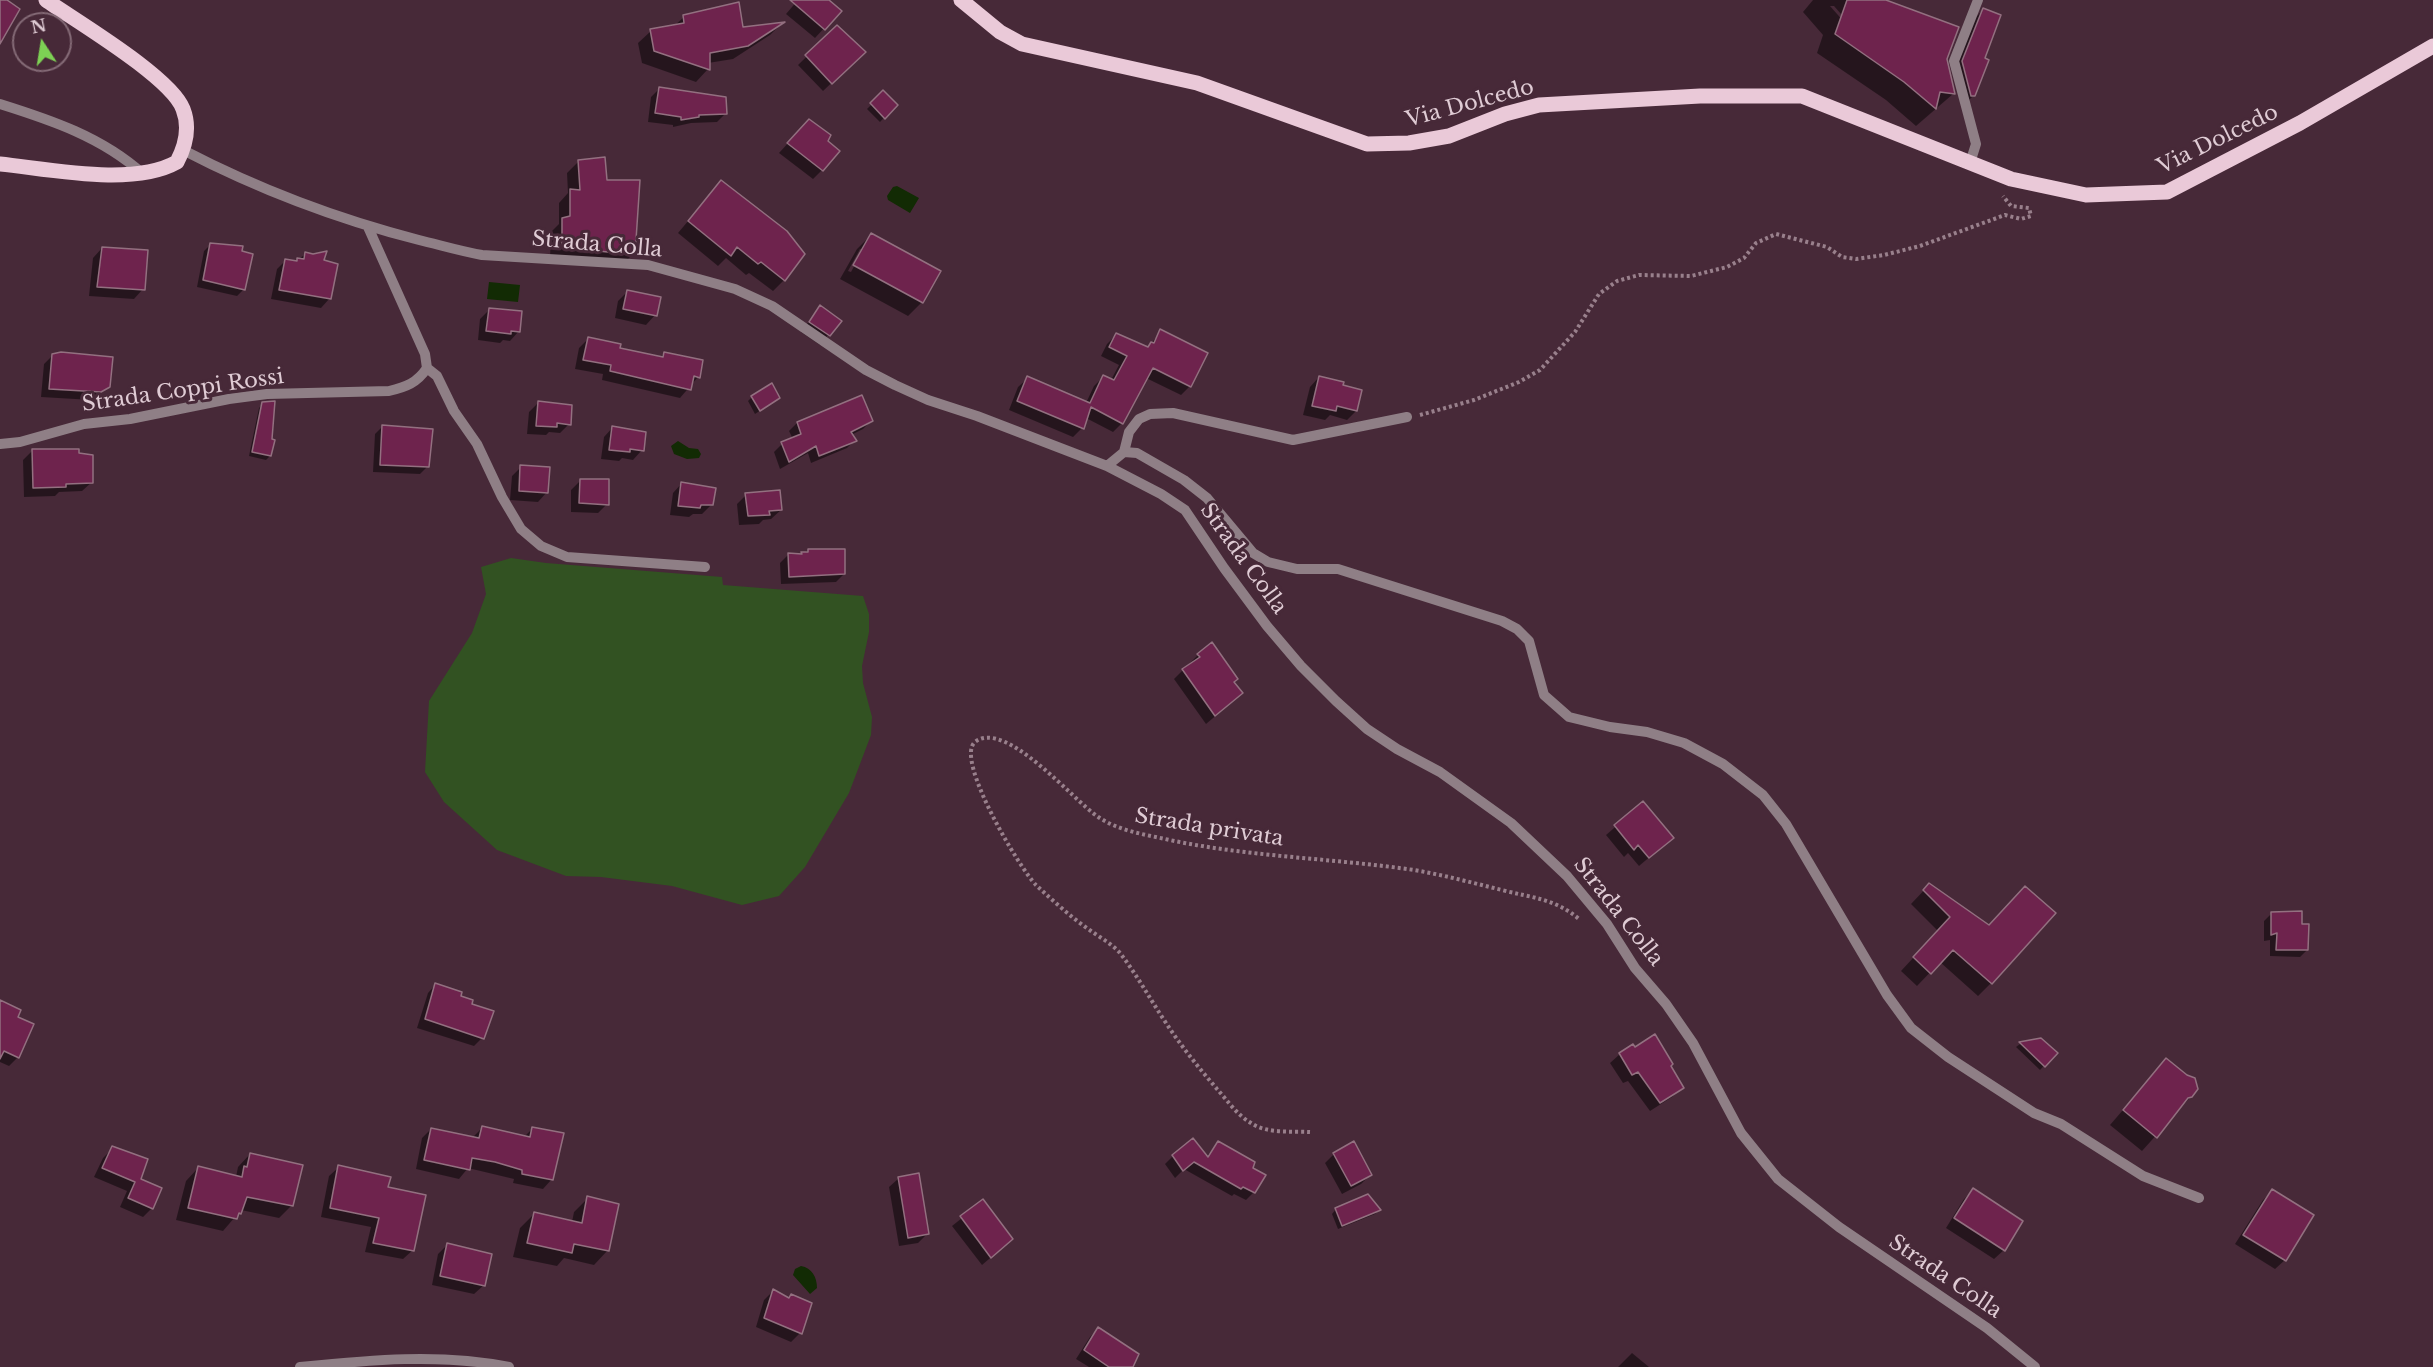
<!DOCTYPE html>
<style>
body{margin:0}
#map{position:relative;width:2433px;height:1367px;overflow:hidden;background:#472938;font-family:"Libre Baskerville",serif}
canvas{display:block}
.north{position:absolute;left:12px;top:12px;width:60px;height:60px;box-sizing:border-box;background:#472938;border:2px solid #846a76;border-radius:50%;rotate:348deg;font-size:16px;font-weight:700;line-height:24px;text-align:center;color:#dfcbd4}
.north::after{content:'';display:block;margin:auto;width:21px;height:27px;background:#7dd154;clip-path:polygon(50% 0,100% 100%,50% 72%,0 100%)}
</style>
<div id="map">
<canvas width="2433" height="1367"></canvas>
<div class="north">N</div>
</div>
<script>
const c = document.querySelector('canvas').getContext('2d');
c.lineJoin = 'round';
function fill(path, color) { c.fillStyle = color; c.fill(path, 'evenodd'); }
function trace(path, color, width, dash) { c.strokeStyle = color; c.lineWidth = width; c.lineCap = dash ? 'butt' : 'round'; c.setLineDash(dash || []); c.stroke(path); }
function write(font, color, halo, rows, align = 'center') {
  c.font = font + ' "Libre Baskerville",serif'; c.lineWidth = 6; c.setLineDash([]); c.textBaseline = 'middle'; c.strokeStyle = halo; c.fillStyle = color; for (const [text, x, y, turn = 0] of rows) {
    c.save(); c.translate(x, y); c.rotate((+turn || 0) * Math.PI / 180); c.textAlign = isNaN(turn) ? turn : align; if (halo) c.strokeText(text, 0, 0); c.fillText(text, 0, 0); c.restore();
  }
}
fill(new Path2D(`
 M511,558l35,5 176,14 1,8 140,11 6,18v18l-7,34 1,17 9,34 -1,18 -22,58 -44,74 -26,29 -37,9 -70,-19 -71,-9 -35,-1 -69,-26 -53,-48 -19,-30 4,-71 43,-68 14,-39 -5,-27z`), '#325222');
fill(new Path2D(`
 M897,186l22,12 -9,15 -22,-13 -1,-4 6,-9z
 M489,282l31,3 -2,17 -31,-3z
 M678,441l11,7 9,1 3,5 -2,4 -12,1 -13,-5 -3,-8z
 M801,1266c11,2 16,11 16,22l-7,6 -17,-19 2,-6z`), '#122b04');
fill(new Path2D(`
 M798,0h29l13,11 -25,27 -29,-24z
 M1813,0h69l63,59 8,35 -37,32 -30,-26 -69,-47 6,-18 -20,-23zM1830,6h4l13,15 -2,2z
 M1983,10v49l-10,37 -8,8 -11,-33 21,-53z
 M684,17l58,12 39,-5 -11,11 -37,24 -25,4v6l-12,13 -54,-19 -4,-20 13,-12 22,-4z
 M837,27l27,25 -41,39 -25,-26z
 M660,88l65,26 -8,8 -26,1 -18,4v-2l-25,-3 3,-25z
 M883,93l13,12 -16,17 -13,-13z
 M800,130l26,12 -4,28 -9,9 -34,-26z
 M579,161l27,21 27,72 -12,12 -71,-8 1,-26 8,-8v-21l9,-10 -1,-20z
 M721,182l63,98 -11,11 -24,-18 -3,2 -20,-17 -8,8 -40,-33z
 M871,235l51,67 -14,14 -68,-37 17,-30zM860,249h3l-12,23 -3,-1z
 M211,244l33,45 -7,7 -40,-9 7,-36z
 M102,248l41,41 -9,10 -45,-3 4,-38z
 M306,254l17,7 7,37 -9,10 -50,-9 6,-30 9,-9 8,2z
 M627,292l28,23 -9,10 -31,-7 3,-17z
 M820,307l19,14 -19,24 -19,-13z
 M489,310l30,21 -9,10 -7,-1 -3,3 -22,-3 2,-21z
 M1161,331l29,55 -9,9 -35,-17 -24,45 -9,9 -27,-14 -4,10 -9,9 -64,-27 9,-23 10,-9 58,25 8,-17 9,-9 8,3 8,-15 -18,-9 6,-12 9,-9 31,14z
 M588,339l30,10 42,9 4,-5 34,24 -18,21 -78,-18 1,-6 -28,-5 4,-21z
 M53,355l56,31 -17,14 -51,-3 3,-33z
 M1319,377l22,10 15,24 -9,9 -17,-5 -5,5 -22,-5 7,-28z
 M752,397l27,1 -24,16 -7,-13z
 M538,403l31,21 -9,9 -11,-1 -3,3 -19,-1 2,-22z
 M263,404l7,52 -4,4 -17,-4 10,-48z
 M871,421l-8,8 -12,6 4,5 -8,8 -36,15 -3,-10 -28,16 -6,-17 8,-8 11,-5 -4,-8 8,-8z
 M383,426l45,40 -8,8 -47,-2 2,-38z
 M613,427l29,23 -9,10 -11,-2 -3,3 -18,-2 3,-22z
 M33,450l59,32 -10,9 -23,1 -4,4 -31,1 -1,-37z
 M521,467l26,25 -9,10 -28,-2 2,-24z
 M580,481l27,23 -9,9 -27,-1v-22z
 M682,483l30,21 -10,10h-9l-4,3 -19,-2 3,-22z
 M746,495l35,15 -10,9 -8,1 -4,4 -20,1 -2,-21z
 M809,550l35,24 -8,8 -55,2 -1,-21 8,-8h12z
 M1198,655l34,27v20l-26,22 -32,-45z
 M1643,803l29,35 -33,28 -11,-13 -4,4 -18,-22z
 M1929,885l59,41 3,57 -13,13 -38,-34 -23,24 -16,-15 37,-40 -27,-27z
 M2271,914l29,12 7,24 -7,7 -30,-1v-16l-6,1v-20z
 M436,984l35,21 11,33 -8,8 -57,-18 11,-35z
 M0,1002l16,16 2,39 -9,9 -9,-4z
 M2041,1039l15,14 -16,17 -24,-23 4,-3z
 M1620,1054l49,12 13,21 -10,10 -22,14 -22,-30 -5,2 -13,-20z
 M2166,1060l29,32 -53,59 -32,-26z
 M482,1128l42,9 9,-9 19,51 -9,10 -30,-6 1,-4 -46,-11 -9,11 -43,-10 6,-31 9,-9 42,8z
 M1218,1143l33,25 3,24 -8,8 -12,-6 -2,2 -48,-27 -9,9 -10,-14 8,-8 33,1z
 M113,1148l26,32 13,28 -9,9 -23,-10 7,-16 -33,-14 9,-19z
 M250,1154l42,51 -13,13 -38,-8 -18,21 -47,-11 10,-39 12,-13 38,9 2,-10z
 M1334,1154l36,21 -9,9 -19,10 -17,-31z
 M339,1167l47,21 27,62 -10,9 -38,-7 6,-25 -50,-10 8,-41z
 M899,1178l28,56 -9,9 -19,3 -10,-59z
 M1973,1190l31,60 -10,9 -48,-31 18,-29z
 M2272,1191l13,69 -10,9 -40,-25 28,-44z
 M588,1198l20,52 -14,15 -30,-7 -7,8 -44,-9 7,-29 14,-14 38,8 2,-10z
 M982,1202l21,45 -21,18 -30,-39z
 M1336,1209l43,1 -4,4 -37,15 -6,-15z
 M447,1245l37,40 -10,9 -42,-9 6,-31z
 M773,1291l27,42 -9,9 -35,-15 8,-27z
 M1098,1329l33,38h-42l-13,-8 14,-22z
 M1632,1353l17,14h-31z`), '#0007');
const building = new Path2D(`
 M0,0h7l13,9 -20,35z
 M790,0h39l13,11 -17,19z
 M1847,0h39l73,27 -12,32 8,35 -15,-2 -4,17 -32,-27 -69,-48z
 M739,2l4,25 42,-5 -37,24 -38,7v17l-56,-19 -4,-22 34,-6 -1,-8z
 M1983,8l18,7 -16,43 4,2 -14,36h-4l-9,-35z
 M837,25l29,27 -34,32 -27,-29z
 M659,87l67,10 1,17 -28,1v2l-18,3v-3l-26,-4z
 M883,90l15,15 -13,14 -15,-16z
 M809,119l22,16 -3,6 12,10 -17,20 -36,-28z
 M605,157l2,23h33l-5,75 -73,-8v-29l8,-2v-27l10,1 -2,-30z
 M721,180l66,51 18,23 -20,27 -24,-19 -3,2 -21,-17 -6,9 -43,-35z
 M871,233l70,38 -18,32 -70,-38z
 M210,243l33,3 -1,5 11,3 -8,36 -42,-10z
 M102,247l46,3 -3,40 -48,-3z
 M327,251l-3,9 14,4 -7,35 -52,-9 6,-31 12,2v-3l7,1 1,-7 8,2z
 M627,290l34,7 -4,19 -34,-7z
 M820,305l22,16 -12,15 -21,-14z
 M489,308l33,3 -2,21 -9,-1v3l-25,-3z
 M1160,329l48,24 -17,34 -38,-19 -30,56 -32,-17 -7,22 -67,-28 10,-25 63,27 13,-28 11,5 13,-24 -18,-9 7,-14 32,14 3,-5 3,1z
 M588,337l33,7 -1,4 43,9 1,-5 39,8 -3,18 -6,-2 -3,14 -81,-19 1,-6 -28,-5z
 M61,352l52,5 -3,30 -9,5 -52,-3 3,-35z
 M1319,376l25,6 -1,3 19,5 -5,21 -20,-5 -1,5 -24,-5z
 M772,383l8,15 -20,13 -9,-15z
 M862,395l11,26 -22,11 6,9 -38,15 -3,-10 -27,16 -8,-20 20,-8 -4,-12z
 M275,401l-3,38 3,1 -4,16 -19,-4 10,-50z
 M538,401l34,4 -1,20 -14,-2v4l-21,-1z
 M382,425l51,4 -4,38 -49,-2z
 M612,426l34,6 -2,19 -14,-2v3l-21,-2z
 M32,449h47v4l14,2v28l-27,1v3l-33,1z
 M520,465l30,2 -2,26 -29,-2z
 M580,479h29v26l-30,-2z
 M681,482l35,6 -3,17h-12l-1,3 -22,-2z
 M780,490l2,20 -13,1 1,4 -22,1 -3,-23z
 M808,549h37v25l-56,3 -1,-24 14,1 -1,-2h7z
 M1212,642l26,37 -4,3 9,11 -28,23 -33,-47 18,-12 -3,-3z
 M1643,801l31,37 -25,20 -11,-13 -4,5 -20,-25z
 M1929,883l60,42 36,-39 31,27 -64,71 -39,-34 -22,24 -18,-17 37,-40 -27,-27z
 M2302,911v13h7l-1,26h-32l1,-17 -6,2v-23z
 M435,983l27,9 -1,4 12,4 -1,4 22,7 -10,28 -59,-20z
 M0,1000l21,10 -3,7 16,7 -15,34 -15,-7 -4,8z
 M1655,1034l18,30 -2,2 13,22 -24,15 -22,-31 -6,3 -13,-22 14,-9 2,3z
 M2041,1038l17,15 -13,14 -26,-25z
 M2166,1058l21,17 8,3 3,11 -6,8 -4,1 -31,40 -34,-28z
 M482,1126l48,11 2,-10 32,6 -11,47 -31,-6v-4l-27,-8 -23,-4 -2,12 -46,-10 7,-32 48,10z
 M1193,1138l15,19 10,-16 37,21 -2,6 13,7 -11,18 -12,-6 -2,2 -47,-27 -11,9 -11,-16z
 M1354,1141l18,34 -21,11 -18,-33z
 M112,1146l36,13 -7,20 21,9 -9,21 -25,-11 7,-16 -33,-14z
 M250,1153l53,12 -10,41 -46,-9 -6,17 -2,-1 -2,6 -49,-11 10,-42 44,11 2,-11 3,1z
 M338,1165l53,12 -3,10 38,8 -12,56 -41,-8 6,-25 -49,-10z
 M919,1173l10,61 -21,4 -10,-61z
 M1973,1188l50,33 -18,30 -51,-33z
 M2272,1189l42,26 -28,46 -43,-26z
 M1368,1194l13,16 -39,16 -7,-18z
 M587,1196l32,8 -10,47 -35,-7 -2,9 -45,-10 7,-31 48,11z
 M983,1199l30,40 -22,19 -31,-42z
 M447,1243l45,11 -7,32 -45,-10z
 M773,1289l16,9 2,-4 21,9 -10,31 -38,-16z
 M1098,1327l41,27 -6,13h-24l-25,-17z`);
fill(building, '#6e234d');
trace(building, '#937080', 1.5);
trace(new Path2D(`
 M1420,415l54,-15 45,-18 21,-12 35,-38 24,-38 18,-13 22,-6 52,1 36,-9 17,-9 12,-15 20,-9 51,13 15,10 14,2 28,-4 36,-9 85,-31 16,4 10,-3 -2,-8 -18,-2 -8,-10
 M1310,1132c-19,-1 -43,2 -59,-9 -13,-7 -24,-23 -34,-34 -18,-21 -36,-43 -51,-66 -16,-24 -29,-48 -46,-70 -8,-9 -19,-15 -29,-22 -19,-13 -38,-30 -55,-46 -16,-16 -82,-126 -61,-143 30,-24 99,59 122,74 19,14 45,18 68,23 82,18 167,19 249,31 30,5 59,13 88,20 30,8 52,8 77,29`), '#99808c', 4, [3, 3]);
trace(new Path2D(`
 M0,104c51,16 102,33 143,70
 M183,150c75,39 154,69 236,90 21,5 41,11 63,15l166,10 87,24 37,17 94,64 29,15 33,15 49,16 130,50 54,28 24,16 39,58 43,58 34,40 35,35 31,28 30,20 43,23 71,51 56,53 40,48 28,44 31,36 27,39 48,90 37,46 61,48 148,101 48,39
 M1970,163l6,-19 -22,-83 24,-61
 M427,368l10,8 17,35 23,33 25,53 19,32 20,17 26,11 138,10
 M0,444l20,-2 64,-18 46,-5 99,-20 38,-5 122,-3c17,-4 28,-8 38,-23l-2,-14 -57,-127
 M1124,452l13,1 47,27 23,18 46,55 15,9 29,7h41l164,52 15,8 12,12 15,54 25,22 41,10 37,5 37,11 39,21 40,31 23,29 101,171 24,33 37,29 86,56 27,11 82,52 56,22
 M1107,466l17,-14 5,-20 10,-13 11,-5 23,-1 120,27 114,-23
 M300,1367c69,-7 141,-14 209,0`), '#8f7f86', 10);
trace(new Path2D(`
 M961,0l39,32 22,12 175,39 170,61 42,-1 40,-7 56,-22 34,-9 161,-9h102l209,83 75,16 81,-3 133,-69 133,-77
 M0,164c49,5 133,23 177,-2 9,-17 13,-35 6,-53 -12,-32 -107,-88 -137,-109`), '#eac9d8', 15);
write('21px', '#dfcbd4', '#472938', [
 ["Via Dolcedo",1470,104,-15],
 ["Via Dolcedo",2218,140,-26],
 ["Strada Colla",597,245,5],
 ["Strada Coppi Rossi",183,391,-8],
 ["Strada Colla",1243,559,54],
 ["Strada privata",1209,828,9],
 ["Strada Colla",1618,912,52],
 ["Strada Colla",1945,1277,34]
]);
</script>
